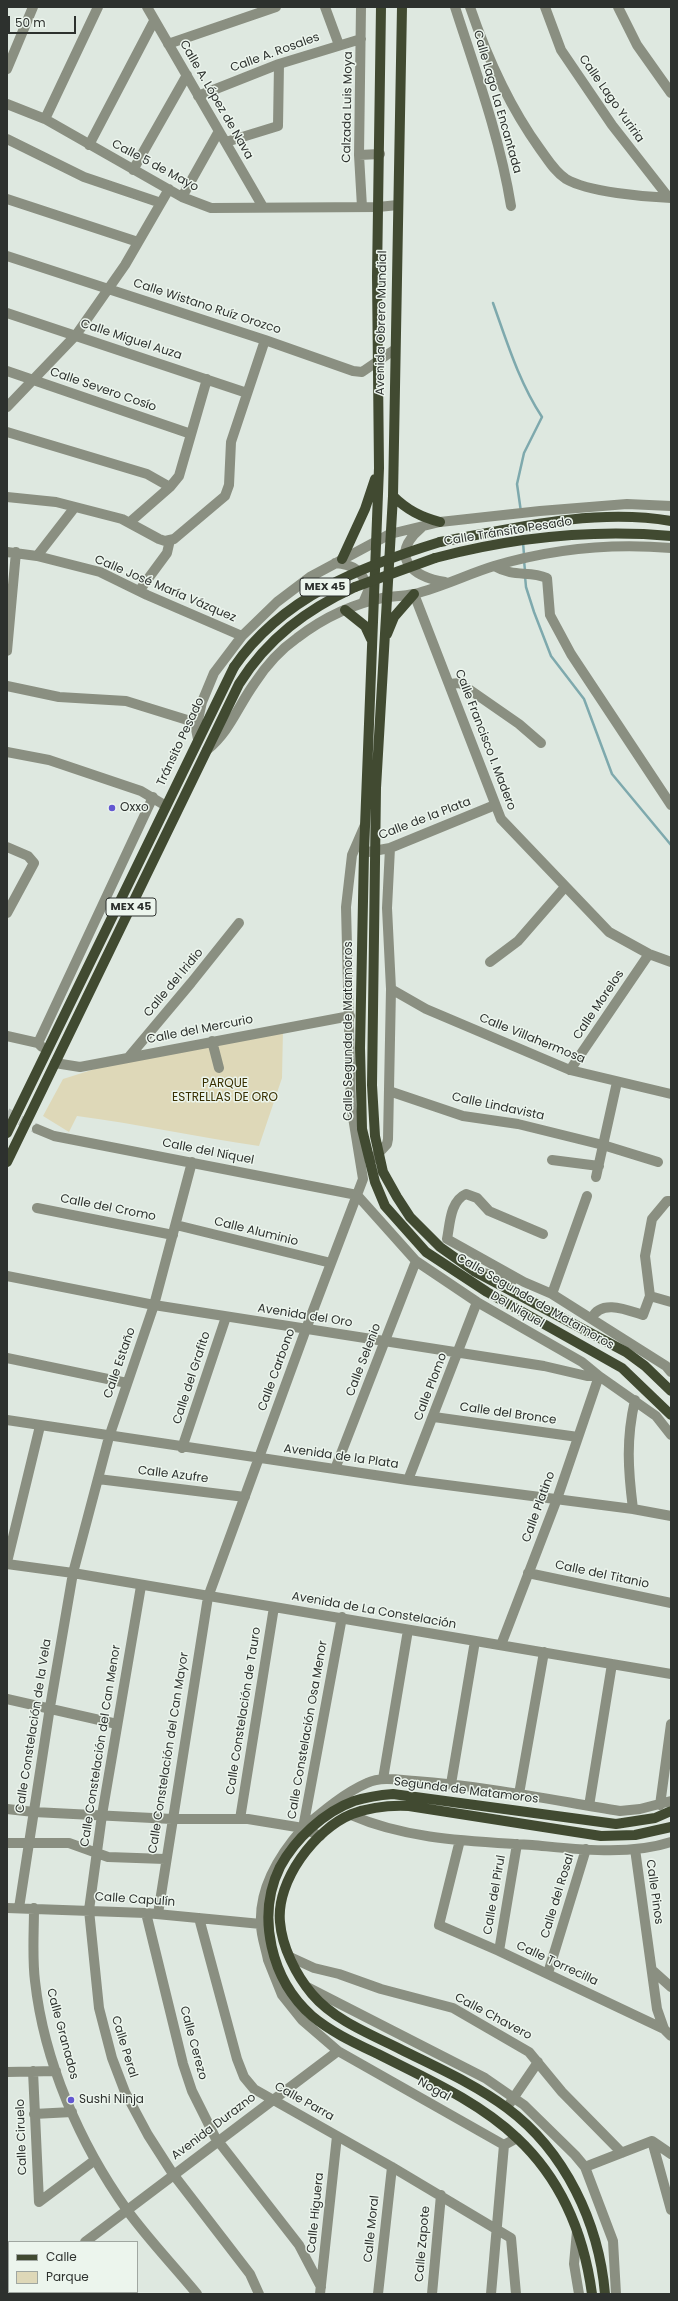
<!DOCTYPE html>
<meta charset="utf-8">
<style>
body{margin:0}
#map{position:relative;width:678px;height:2301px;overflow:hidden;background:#dee8e0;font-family:Poppins,sans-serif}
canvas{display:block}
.frame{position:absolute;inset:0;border:8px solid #2d312e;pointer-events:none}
.legend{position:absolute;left:8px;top:2241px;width:130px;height:52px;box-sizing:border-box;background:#ecf5ed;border:1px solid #a0a7a1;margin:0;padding:5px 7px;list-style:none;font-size:12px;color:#2d312e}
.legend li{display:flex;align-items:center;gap:8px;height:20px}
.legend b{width:20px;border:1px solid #a0a7a1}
.scale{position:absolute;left:8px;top:16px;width:68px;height:18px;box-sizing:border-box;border:2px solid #2d312e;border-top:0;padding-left:5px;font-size:12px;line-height:14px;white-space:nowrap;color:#2d312e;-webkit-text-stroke:3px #ecf5ed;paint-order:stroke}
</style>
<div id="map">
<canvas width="678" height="2301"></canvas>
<div class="frame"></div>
<ul class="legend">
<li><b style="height:5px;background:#414a31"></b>Calle</li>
<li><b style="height:11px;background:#ded8b8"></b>Parque</li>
</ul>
<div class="scale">50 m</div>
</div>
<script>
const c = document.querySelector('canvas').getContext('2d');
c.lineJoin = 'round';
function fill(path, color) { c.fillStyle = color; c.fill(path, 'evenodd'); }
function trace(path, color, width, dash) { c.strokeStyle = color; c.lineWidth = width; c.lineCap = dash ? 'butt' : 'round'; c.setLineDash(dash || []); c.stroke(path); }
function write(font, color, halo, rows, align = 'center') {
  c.font = font + ' Poppins,sans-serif'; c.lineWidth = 3; c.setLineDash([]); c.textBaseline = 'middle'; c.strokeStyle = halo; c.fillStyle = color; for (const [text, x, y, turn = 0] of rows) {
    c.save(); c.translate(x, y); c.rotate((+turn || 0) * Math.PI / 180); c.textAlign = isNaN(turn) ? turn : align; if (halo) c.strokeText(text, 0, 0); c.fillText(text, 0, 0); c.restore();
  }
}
fill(new Path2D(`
 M283,1029l-1,49 -23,68c-61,-9 -121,-22 -182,-30l-8,16 -26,-16 20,-37 35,-11z`), '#ded8b8');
trace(new Path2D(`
 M493,303c14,39 26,79 49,114l-18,36 -7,31 4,28
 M523,542l1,13
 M524,560l1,11
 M525,576l1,11 8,25 17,44 33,43 28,75 59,71`), '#7ea9ad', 2.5);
trace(new Path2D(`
 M7,1113l30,16`), '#bbc3bc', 10, [10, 5]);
trace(new Path2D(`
 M147,7l116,200
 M325,7l14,38
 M361,7l-2,148 3,52
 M455,7c21,65 45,131 56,199
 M470,7c17,50 39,99 70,142 8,11 15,23 26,30 22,13 79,18 105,19
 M545,7l16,43 51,75 57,73
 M618,7l19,38 34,48
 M168,44l108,-37
 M7,69l26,-62
 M198,96l81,-32 82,-25
 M7,104l38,15 137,78 29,11 167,-1 20,-2
 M45,119l53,-112
 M7,139l77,38 77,26
 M226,142l52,-16 1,-62
 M89,145l65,-124
 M359,155l21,-1
 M133,170l54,-95
 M182,197l37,-66
 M7,199l131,43
 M7,256l258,84 88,31 9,1 32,-22
 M7,313l240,80
 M7,371l184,63
 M7,407l69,-72 49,-70 44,-76
 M7,432l140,42 23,13
 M7,497l49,5 66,17 37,20 6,2 9,-2 51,-43 4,-11 2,-43 34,-102
 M130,522l40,-35 9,-11 28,-97
 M421,528c-33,28 -9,49 24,54
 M7,552l30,4 63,16 47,23 95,41
 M37,556l38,-49
 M335,563c20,2 26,7 34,26l-6,14
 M494,566c21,12 34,4 53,12l3,37 21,39 100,151
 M139,591l28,-38 3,-13
 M414,594l87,225 108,113 40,22 22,8
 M7,651l9,-99
 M449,684l11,-1 59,41 22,19
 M7,686l52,11 67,4 71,22
 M198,739l-2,-10 6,-27 12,-29 28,-37 35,-34 33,-25 80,-43 50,-12 100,-11 87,-7 44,2
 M207,750c23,-19 30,-42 47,-66 11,-17 26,-34 43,-46 26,-20 58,-35 90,-41 9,-1 18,-1 27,-3 28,-7 54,-20 80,-28 57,-17 119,-23 177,-18
 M7,752l42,8 92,31 25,15
 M7,847l21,9 6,7 -27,50
 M368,852l22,-4 105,-43
 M490,962l28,-21 47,-54
 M391,989l35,20 144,61 101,24
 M7,1036l31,7 4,4
 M212,1041l7,27
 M38,1043l115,-246
 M128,1058l63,-75 48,-60
 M55,1063l25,4 270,-51
 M570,1070l79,-116
 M389,1091l74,25 55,8 85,21 55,17
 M37,1129l17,7 303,59 59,66 61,41 105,60 17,14 57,40 15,19
 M374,1158l13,-14 1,-5 3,-150 -4,-81 3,-60
 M552,1160l47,6
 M596,1177l21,-95
 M37,1208l136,27
 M176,1225l155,38
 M543,1234l-54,-23 -12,-13 -11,-4c-16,7 -16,30 -19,45l77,43 28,12 114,72 5,6
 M480,1272l33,8
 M7,1276l147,29 390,61 43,10h12
 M552,1294l35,-98
 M650,1296l-5,-40 7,-37 15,-18h4
 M592,1318c9,-19 35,-8 51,-3l7,-19 21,6
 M7,1358l120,25
 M434,1417l144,20
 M7,1420l401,60 225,29 38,7
 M182,1448l44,-131
 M335,1469l81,-208
 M98,1479l147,18
 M408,1480l69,-178
 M633,1509c-5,-40 -7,-70 2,-109
 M7,1562l33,-136
 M7,1564l66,9 598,101
 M528,1573l143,30
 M141,1586l-39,229 -13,95 10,98 13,50 13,34 23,43 25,39 77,100 9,20
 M501,1645l56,-146 42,-123
 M7,1699l110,25
 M383,1779l25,-149
 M451,1784l24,-143
 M519,1794l25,-142
 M660,1805l11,-81
 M589,1806l23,-142
 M7,1809l27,3 138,7h76l55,9c19,-16 41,-35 64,-45 15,-7 33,-3 48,-2 69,5 137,19 205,30l20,-2 31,-8
 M351,1815c57,25 120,26 181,30 45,4 96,11 139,-3
 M240,1819l34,-212
 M320,1836l-17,-8 39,-211
 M460,1840l-21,85 60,26 165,78 -7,-20 -22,-160
 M7,1843h62l39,14 57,2
 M7,1908l139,5 115,11
 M19,1908l31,-201 23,-134 36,-136 45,-132 38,-143
 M34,1908c0,24 -2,49 1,73 9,81 45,163 92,229 21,29 47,56 70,84
 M146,1913l37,151 9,27 23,46 84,108 22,42
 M158,1914l50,-317 98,-268 57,-150 -12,-74 -5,-198 6,-52 13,-30
 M199,1918l38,141 7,18 10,12 138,78 119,71 5,56
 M499,1951l18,-107
 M290,1957l24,11 25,6 42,15 72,19 76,44 33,40 60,61
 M268,1960c-2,-11 -7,-24 -7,-36 -2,-36 19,-70 42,-96
 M652,1970l19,17
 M548,1973l38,-124
 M307,1987l178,91 39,27 51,50 10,12 28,74 3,53
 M664,2029l7,7
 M338,2051l166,94 13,-7
 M33,2071l6,131 56,-42
 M7,2072l49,-1
 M510,2103l28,-41
 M34,2114l38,-2
 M652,2141l19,69
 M652,2141l19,13
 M585,2167l67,-26
 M577,2231l-3,33 5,30
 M85,2242l253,-191 -36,-31 -20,-25 -14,-35 6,-2
 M84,2292l2,2
 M17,2294l3,-2
 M320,2294l17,-158
 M378,2294l14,-127
 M432,2294l9,-99
 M491,2294l13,-149`), '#8a8f81', 10);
trace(new Path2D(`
 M381,7l-4,269 2,192 -15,384 -4,196 2,81 13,53 10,24 41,46 61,40 135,76 49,47
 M402,7l-9,489 -17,292 -4,297 3,51 8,36 14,25 13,20 30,30 34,24 152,81 19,14 26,25
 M393,496c14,14 28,21 47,26
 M440,542c74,-14 155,-34 231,-21
 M435,558c76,-20 157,-29 236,-22
 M342,559l23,-50 10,-30
 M345,610l20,16 6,13
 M387,634l7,-17 20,-23
 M7,1133l227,-466
 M7,1162l232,-478c29,-46 67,-74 116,-97
 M592,2294c-8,-59 -31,-115 -75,-156 -39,-37 -92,-60 -139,-84 -23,-11 -47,-22 -66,-38 -41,-36 -56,-100 -32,-149 15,-28 44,-55 74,-66 13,-4 26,-6 39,-7l223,30 39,-6 16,-7
 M605,2294c-6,-71 -40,-143 -98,-186 -32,-24 -71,-41 -107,-59 -30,-15 -66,-29 -88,-55 -16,-19 -30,-47 -32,-72 -4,-41 35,-93 72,-108 19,-7 37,-9 57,-8l192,30 34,-1 36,-8`), '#414a31', 10);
trace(new Path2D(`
 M355,587l80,-29
 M234,667c48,-70 128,-101 206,-125`), '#414a31', 10);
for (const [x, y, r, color] of [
 [112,808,4,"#6358d1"],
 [71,2100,4,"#6358d1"]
]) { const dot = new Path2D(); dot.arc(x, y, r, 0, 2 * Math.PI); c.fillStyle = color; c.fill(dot); trace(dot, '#ecf5ed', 1.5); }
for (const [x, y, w] of [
 [325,587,50],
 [131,907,50]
]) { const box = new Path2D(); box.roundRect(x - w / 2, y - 9, w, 18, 3); c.fillStyle = '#ecf5ed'; c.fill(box); trace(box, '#2d312e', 1); }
write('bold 11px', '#2d312e', null, [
 ["MEX 45",325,587],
 ["MEX 45",131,907]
]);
write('12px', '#2d312e', '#ecf5ed', [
 ["Calle A. Rosales",275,53,-20],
 ["Calle Lago Yuriria",611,99,55],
 ["Calle A. López de Nava",216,100,60],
 ["Calle Lago La Encantada",497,102,74],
 ["Calzada Luis Moya",348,107,-89],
 ["Calle 5 de Mayo",155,166,28],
 ["Calle Wistano Ruíz Orozco",207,307,18],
 ["Avenida Obrero Mundial",382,323,-89],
 ["Calle Miguel Auza",131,340,18],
 ["Calle Severo Cosío",103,390,19],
 ["Calle Tránsito Pesado",508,532,-9],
 ["Calle José María Vázquez",165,589,23],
 ["Calle Francisco I. Madero",485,740,69],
 ["Tránsito Pesado",181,742,-65],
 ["Calle de la Plata",425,819,-21],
 ["Calle del Iridio",174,983,-50],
 ["Calle Morelos",599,1005,-56],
 ["Calle del Mercurio",200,1030,-11],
 ["Calle Segunda de Matamoros",349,1031,-90],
 ["Calle Villahermosa",532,1039,22],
 ["Calle Lindavista",498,1107,12],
 ["Calle del Níquel",208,1152,11],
 ["Calle del Cromo",108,1208,11],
 ["Calle Aluminio",256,1232,14],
 ["Calle Segunda de Matamoros",535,1302,30],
 ["Del Niquel",517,1310,30],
 ["Avenida del Oro",305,1316,9],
 ["Calle Selenio",364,1360,-69],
 ["Calle Estaño",120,1363,-71],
 ["Calle Carbono",277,1370,-70],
 ["Calle del Grafito",192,1378,-72],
 ["Calle Plomo",431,1387,-69],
 ["Calle del Bronce",508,1414,8],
 ["Avenida de la Plata",341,1457,8],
 ["Calle Azufre",173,1475,7],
 ["Calle Platino",539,1507,-70],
 ["Calle del Titanio",602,1575,12],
 ["Avenida de La Constelación",374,1611,10],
 ["Calle Constelación de Tauro",244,1711,-81],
 ["Calle Constelación de la Vela",34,1726,-81],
 ["Calle Constelación Osa Menor",308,1730,-80],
 ["Calle Constelación del Can Menor",101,1746,-81],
 ["Calle Constelación del Can Mayor",169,1753,-81],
 ["Segunda de Matamoros",466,1791,7],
 ["Calle Pinos",654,1892,82],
 ["Calle del Pirul",495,1895,-80],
 ["Calle del Rosal",558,1896,-73],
 ["Calle Capulín",135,1900,4],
 ["Calle Torrecilla",557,1964,25],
 ["Calle Chavero",493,2017,28],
 ["Calle Granados",62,2034,75],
 ["Calle Cerezo",193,2043,75],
 ["Calle Peral",124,2047,73],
 ["Nogal",434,2090,29],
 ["Calle Parra",304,2102,29],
 ["Avenida Durazno",214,2127,-37],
 ["Calle Ciruelo",22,2137,-92],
 ["Calle Higuera",316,2213,-84],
 ["Calle Moral",372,2229,-84],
 ["Calle Zapote",423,2244,-85]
]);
write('12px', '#2d312e', '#ecf5ed', [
 ["Oxxo",120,808],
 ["Sushi Ninja",79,2100]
], 'left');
write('12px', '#382f01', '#ecf5ed', [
 ["PARQUE",225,1084],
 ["ESTRELLAS DE ORO",225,1098]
]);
</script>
